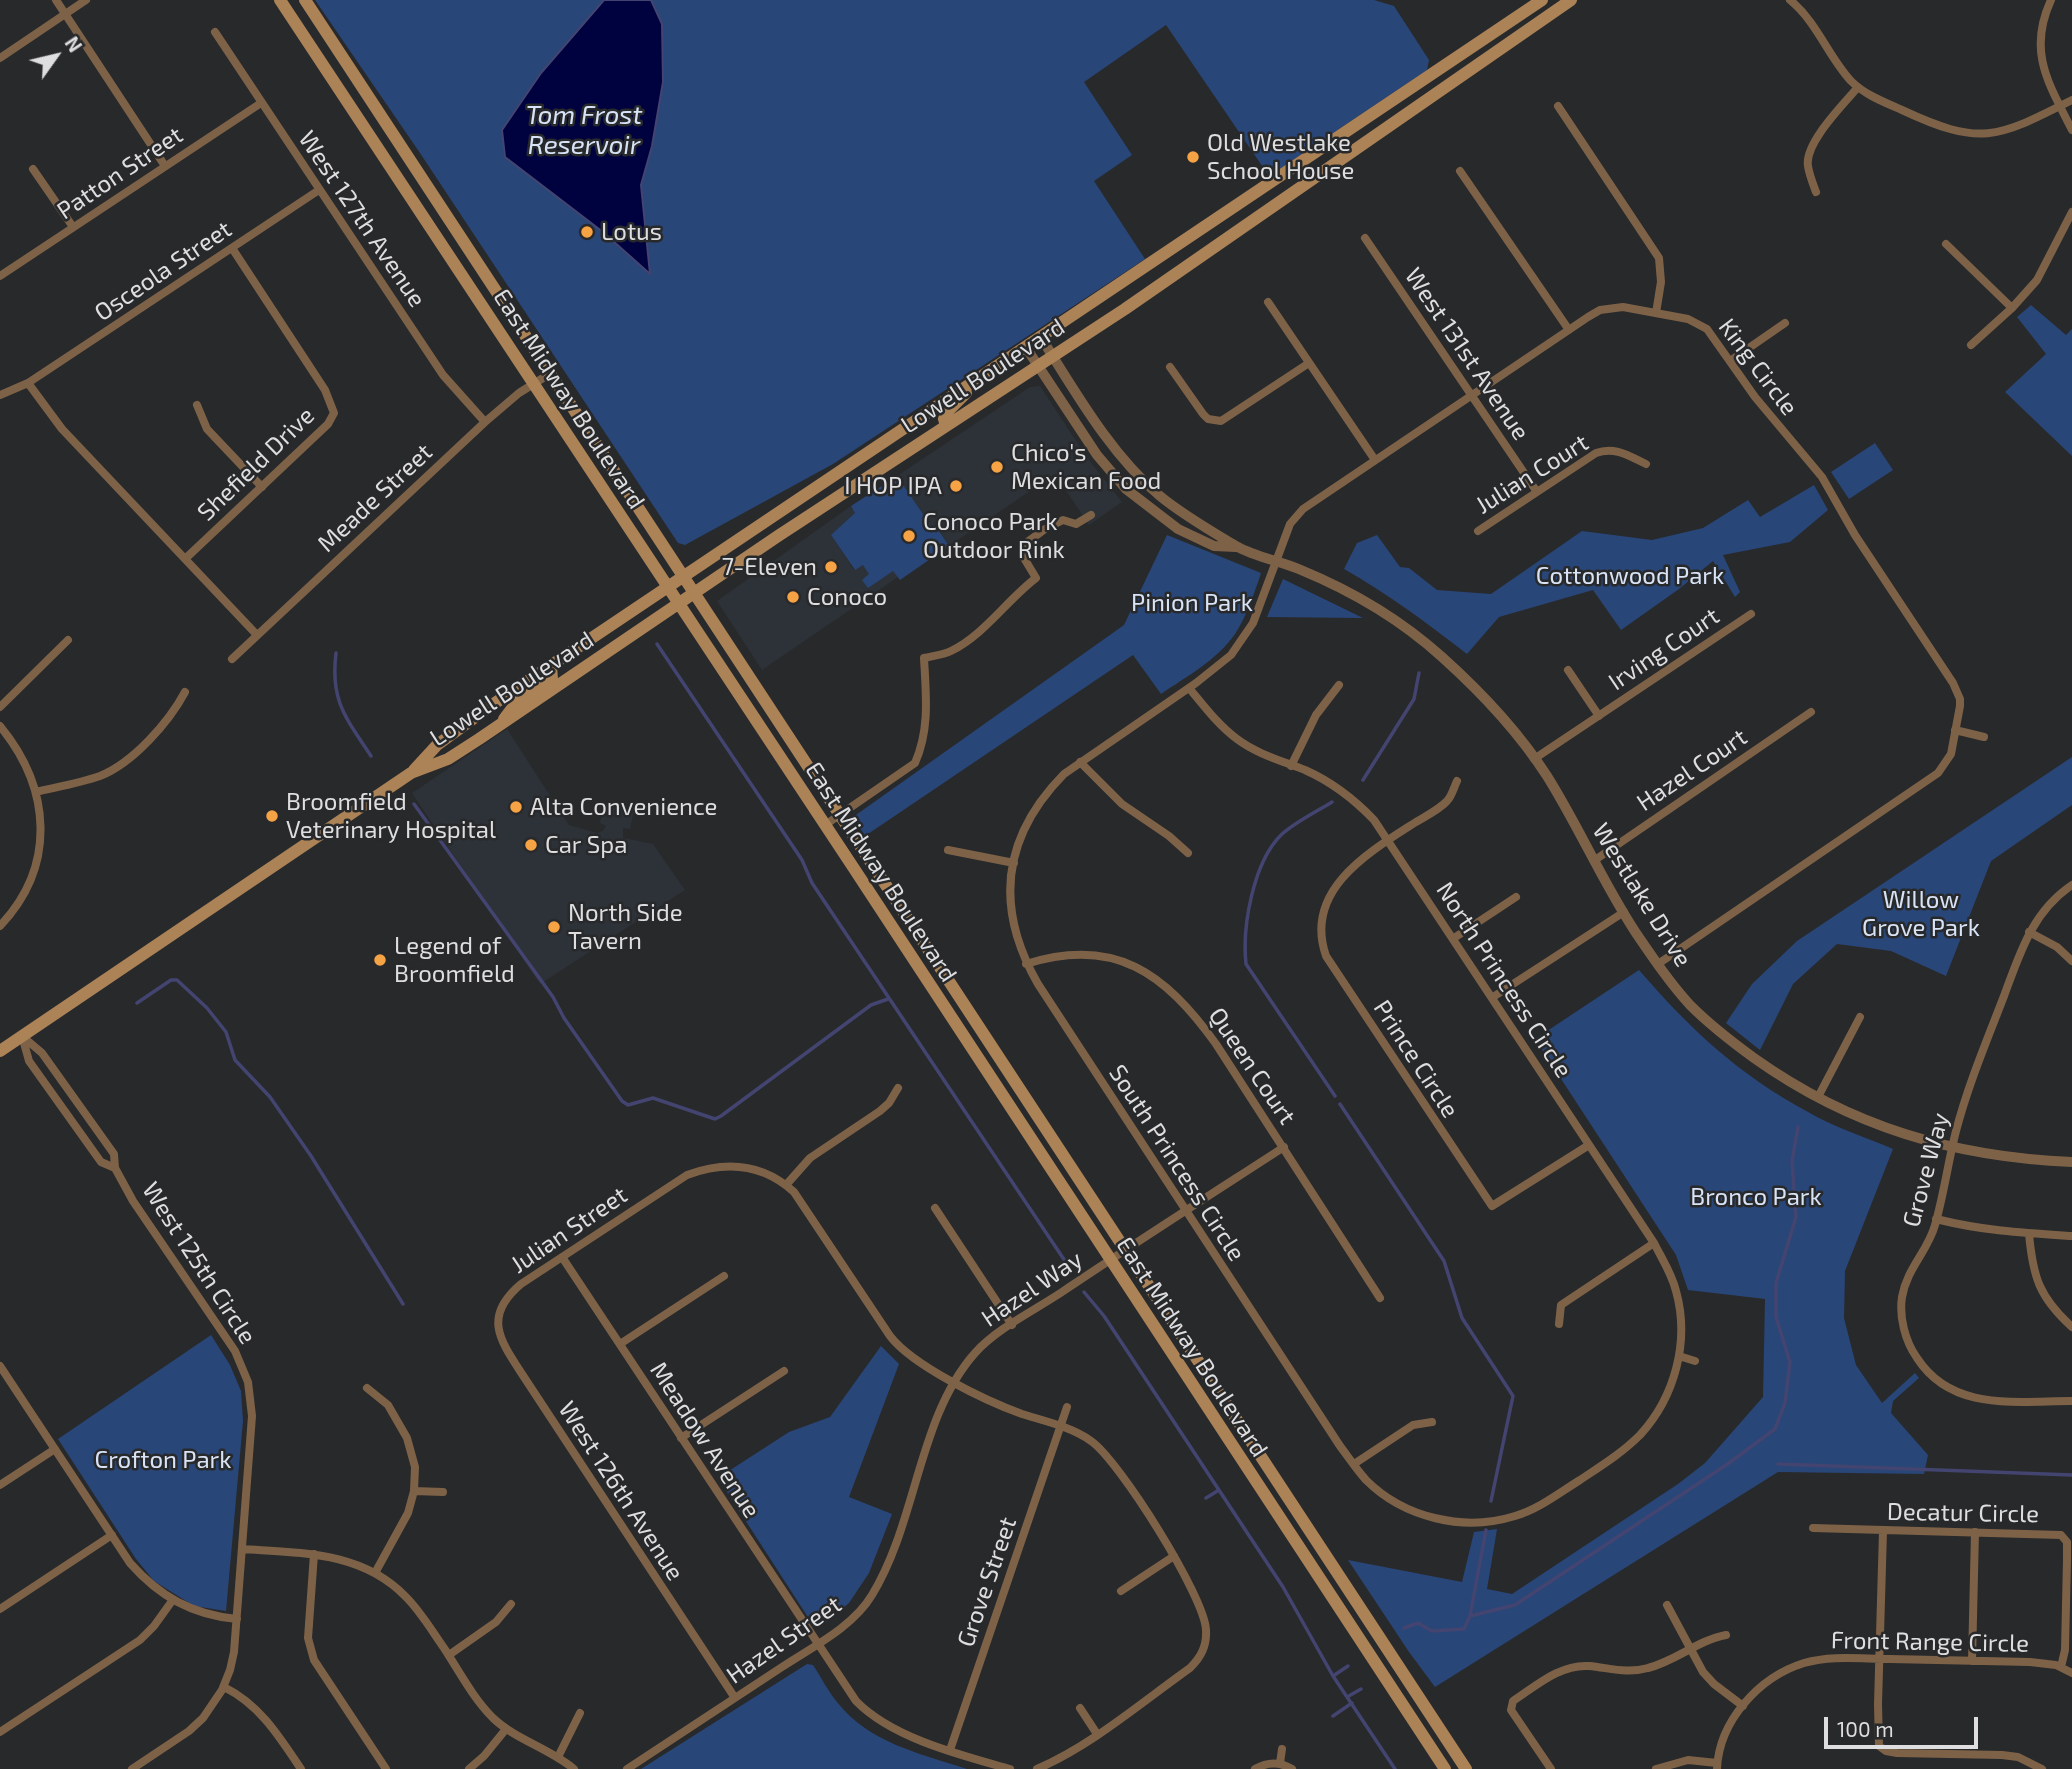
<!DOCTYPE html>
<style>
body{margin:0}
#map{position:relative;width:2072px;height:1769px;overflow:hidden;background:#28292b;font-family:"Exo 2",sans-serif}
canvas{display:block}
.north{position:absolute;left:21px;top:21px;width:70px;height:70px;-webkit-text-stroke:5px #28292b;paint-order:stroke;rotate:56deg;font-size:19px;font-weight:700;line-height:28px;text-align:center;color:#dedee0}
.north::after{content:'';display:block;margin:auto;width:24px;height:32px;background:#dedee0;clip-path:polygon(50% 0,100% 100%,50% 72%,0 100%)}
.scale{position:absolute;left:1824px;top:1717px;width:154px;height:32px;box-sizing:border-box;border:4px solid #dedee0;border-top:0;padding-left:9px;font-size:21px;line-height:24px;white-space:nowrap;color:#dedee0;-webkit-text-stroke:5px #28292b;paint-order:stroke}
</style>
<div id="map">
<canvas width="2072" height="1769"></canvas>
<div class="north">N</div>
<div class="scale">100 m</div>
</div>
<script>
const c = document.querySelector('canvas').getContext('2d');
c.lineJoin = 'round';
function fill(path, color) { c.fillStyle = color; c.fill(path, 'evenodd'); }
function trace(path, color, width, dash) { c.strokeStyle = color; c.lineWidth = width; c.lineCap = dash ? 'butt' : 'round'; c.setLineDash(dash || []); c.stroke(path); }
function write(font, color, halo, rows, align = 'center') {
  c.font = font + ' "Exo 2",sans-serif'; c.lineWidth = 5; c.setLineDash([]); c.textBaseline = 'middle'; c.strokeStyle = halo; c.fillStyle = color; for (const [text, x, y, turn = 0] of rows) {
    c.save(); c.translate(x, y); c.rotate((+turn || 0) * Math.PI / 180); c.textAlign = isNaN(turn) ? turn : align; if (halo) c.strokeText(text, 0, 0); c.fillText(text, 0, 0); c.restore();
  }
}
fill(new Path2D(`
 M1040,386l48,73 34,43 -33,23 -34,-51 -106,72 -9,-14 -4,1 -39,-57 133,-89z
 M851,506l5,7 -25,22 23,35 9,-6 7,10 24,-3 4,6 -136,93 -45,-69z
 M507,729l62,96 28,8 6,-2 3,-5 -6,-3 4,-20 30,7 -4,19 -7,-1v10l30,6 32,46 -145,94 -128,-191z`), '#2d3239');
fill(new Path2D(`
 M315,0h1059l20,6 35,54 -2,10 -158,106 -103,-151 -82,57 48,73 -38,26 51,78 -312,205 -148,81 -7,-2 -258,-390z
 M2031,305l35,30 6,-6v127l-67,-64 41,-38 -29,-37z
 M1875,443l18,27 -44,29 -18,-27z
 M897,476l39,57 3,-2 10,15 -49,34 -7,-9 -25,17 -6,-8 7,-6 -6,-9 -8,5 -24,-35 24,-22 -4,-7z
 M1814,485l14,25 -38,32 -67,13 17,37 -5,5 -22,-36 -34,28 -58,41 -28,-40 -94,27 -32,37c-40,-31 -79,-60 -123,-85l13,-26 20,-8 23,32 9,1 28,22 54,4 91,-63 70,9 51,-12 45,-28 12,17z
 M1167,535l94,38c-7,21 -14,43 -26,61 -18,26 -49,43 -74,60l-28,-39 -268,181 -12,-19 271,-192z
 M1283,579l80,39 -96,-1z
 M2072,757v48l-81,56 -45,115 -55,-25 -54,-7 -44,40 -33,66 -34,-27 26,-39 45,-43z
 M1639,970c52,60 99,104 169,142 26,15 57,25 85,37l-48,122 -1,47 12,47 26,38 33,-30 4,5 -26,23 -2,12 37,42 -4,19 -146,-2 -343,215 -26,-35 -61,-92 114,22 12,-50 23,-3 -10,60 25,5 166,-110 27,-21 58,-66 2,-98 -77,-9 -12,-35 -141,-216z
 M211,1335l19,30 11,26 2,30 -17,190 -32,-5 -40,-25 -18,-22 -78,-120z
 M881,1346l18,18 -50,133 43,17 -23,59 -20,30 -26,22h-10l-95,-147 71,-46 41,-15z
 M807,1664l6,1c8,12 15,26 24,37 32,41 82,51 130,67h-326z`), '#294678');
const water = new Path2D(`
 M604,0h47l11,24 1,58 -11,64 -11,39 9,89 -47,-42 -98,-75 -3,-27 39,-57z`);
fill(water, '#000240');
trace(water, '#434470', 2);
trace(new Path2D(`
 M657,644l145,216 10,23 259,387
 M336,653c-6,48 10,65 35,103
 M1363,780l51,-81 5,-26
 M1332,802c-16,10 -37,20 -51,33 -28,28 -39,92 -35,129l89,132
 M414,804l139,193 11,21 58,83 6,4 25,-7 62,21 6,-3 150,-111 17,-6
 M137,1003l34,-23h6l30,28 19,24 9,28 35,37 41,59 92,148
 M1340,1104l104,157 18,57 51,78 -22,105
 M1084,1292l20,24 179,271 50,89 62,93
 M1778,1464l294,11
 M1206,1498l13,-8
 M1470,1616l45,-11 214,-142 46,-34 10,-26 5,-41 -14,-45v-34l20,-66 -4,-56 6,-34
 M1404,1628l14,-5 14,8 32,-2 6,-13 16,-86
 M1333,1676l15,-10
 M1347,1697l14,-8
 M1333,1716l19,-13`), '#434470', 3.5);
trace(new Path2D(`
 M56,0l109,166
 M1790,0c27,22 38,56 61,81 14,14 33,21 51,29 79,37 95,28 170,-10
 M2051,0c-24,52 -2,84 21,130
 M215,32l228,343 42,47
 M0,58l86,-58
 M1558,106l101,152 2,24 -5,31
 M33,169l40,58
 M1460,171l109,159
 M1816,192c-3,-8 -7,-18 -8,-26 -4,-23 36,-62 50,-79
 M1365,238l172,254
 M1946,244l66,64
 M0,276l261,-173
 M1268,302l107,158
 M1971,345l41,-37 25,-28 35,-68
 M1730,361l55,-38
 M1170,367l33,47 5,5 13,2 88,-58
 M28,383l34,46 195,206
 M0,395l28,-12 291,-193
 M197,405l10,24 55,58
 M1478,531l118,-78c19,-7 33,3 50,11
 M185,559l143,-135 6,-11 -9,-23 -93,-142
 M232,659l253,-237 34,-29 32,-20
 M1568,670l31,46
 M1189,688c15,18 29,37 48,51 20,15 45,22 68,31 27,12 49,29 69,50l280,423c8,16 18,31 22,48 14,50 -1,106 -36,144 -18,18 -39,31 -60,45 -21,13 -41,29 -65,36 -51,16 -111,2 -149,-36 -9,-10 -17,-22 -26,-34l-302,-462c-44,-77 -36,-147 26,-210l132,-91 35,-28 22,-32 37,-99 13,-15 285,-192 12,-7 23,-3 65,12 19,10 48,68 67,80 33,58 98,148 7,16v7l-9,48 -13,19 -280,191
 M0,707l68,-67
 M0,726c51,62 57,140 0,200
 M1955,730l29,7
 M1534,759l217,-145
 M1080,762l42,42 47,32 19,17
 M1291,766l25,-51 23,-30
 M1457,781c-3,6 -5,15 -10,20 -7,8 -21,15 -31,21 -47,30 -113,68 -90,134l166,250 97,-61
 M36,792c21,-5 44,-9 64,-16 33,-13 69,-54 85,-84
 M825,825l90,-62c15,-34 11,-68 9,-105 8,-2 19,-3 27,-7 33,-16 56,-51 85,-73l-12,-20 2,-15 19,-14 18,-9 13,4 15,-9
 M948,850l66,13
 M1595,860l216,-148
 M2072,885c-40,27 -52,68 -68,111 -17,44 -36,89 -48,135 -8,31 -12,63 -21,94 -7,26 -28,43 -33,72 -3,20 3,44 15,61 35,54 99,43 155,43
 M2029,932l28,15 15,14
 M1454,938l62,-41
 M1026,964c89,-28 139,9 190,80l164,254
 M1493,997l131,-85
 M22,1036l20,17 72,101 1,14 18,33 102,150 13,31 4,34 -18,236 -4,18 -8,20 -19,28 -14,13 -57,38
 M22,1036l7,25 72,101 14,6
 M1818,1097l42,-80
 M786,1185l24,-27 70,-47 9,-8 9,-15
 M935,1208l77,117
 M1936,1219c48,12 87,14 136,17
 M2029,1234c4,43 10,63 43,93
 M562,1257l294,444c36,37 104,54 154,68
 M1559,1324l2,-19 93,-62
 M620,1344l104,-68
 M1679,1356l16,5
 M0,1366l130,197c29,33 62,52 107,56
 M367,1388l21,17 19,33 8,29 -1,24 -6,22 -33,60
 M681,1438l103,-67
 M1354,1464l59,-39 19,-3
 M0,1485l55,-36
 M414,1491l29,1
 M1813,1528l248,7 6,7v17l-2,91 -4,17
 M1883,1531l-5,173 1,42 7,5 11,2 105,2 16,2 24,12
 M242,1549c58,4 120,2 164,48 15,15 26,34 38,51 15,23 29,50 49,70 23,22 56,30 81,51
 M314,1554l-6,84 6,22 72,109
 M1121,1591l53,-35
 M1667,1605l36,67 11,12 29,22
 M0,1609l112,-74
 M449,1655l47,-33 15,-18
 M1972,1661l3,-129
 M224,1687c36,18 55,49 77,82
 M735,1698l-213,-324c-23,-35 -39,-58 -1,-90l166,-109c38,-14 75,-12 107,17l96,144c23,30 96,65 132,78 22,7 50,13 69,27 28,19 114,156 115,189 1,16 -5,27 -16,38 -48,34 -99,78 -153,101
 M1080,1708l17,26
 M0,1732l140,-92 14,-14 18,-25
 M950,1750l117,-343
 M558,1757l22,-44
 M1280,1763l2,-14
 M469,1769l15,-13 22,-27
 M627,1769c51,-34 103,-68 155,-102 30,-20 71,-40 90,-72 45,-73 46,-178 103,-242 21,-24 60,-43 87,-61 73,-49 148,-97 222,-145
 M1255,1769c12,-7 24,-8 37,0
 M1551,1769l-40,-59 2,-9c23,-15 47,-37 76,-35 21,2 38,8 59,2 28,-7 50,-28 78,-33
 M1656,1769l32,-9 29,3
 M1717,1769c2,-48 42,-92 87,-106 28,-8 57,-4 86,-4 46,1 93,2 140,3l26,3 16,8`), '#7d6248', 8);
trace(new Path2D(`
 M1040,336c35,55 70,118 120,160 23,19 51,35 76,50 19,11 44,15 65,24 51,21 100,50 141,87 39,35 76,74 105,119 32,51 56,107 89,157 17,25 34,50 54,72 20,20 42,37 64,53 97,69 200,99 318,104
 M1025,346l72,109 29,34 52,40 36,17 22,1`), '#7d6248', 10);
trace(new Path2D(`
 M280,0l573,867 592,902
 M305,0l1161,1769
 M946,425l-2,-6 4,-8 18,-18
 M504,719l12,-16 36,-24 -1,-13
 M414,770l23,-25 55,-40 1050,-705
 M0,1051l411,-278 37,-14 31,-20 299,-203 347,-227 446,-309`), '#ac8257', 12);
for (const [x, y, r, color] of [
 [1193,157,7,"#f5a345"],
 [587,232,7,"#f5a345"],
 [997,467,7,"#f5a345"],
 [956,486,7,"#f5a345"],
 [909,536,7,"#f5a345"],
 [831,567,7,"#f5a345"],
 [793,597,7,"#f5a345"],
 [516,807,7,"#f5a345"],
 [272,816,7,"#f5a345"],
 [531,845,7,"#f5a345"],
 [554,927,7,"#f5a345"],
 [380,960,7,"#f5a345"]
]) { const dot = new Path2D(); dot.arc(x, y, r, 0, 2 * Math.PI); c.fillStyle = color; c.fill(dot); trace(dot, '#28292b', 2.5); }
write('24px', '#dedee0', '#28292b', [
 ["Old Westlake",1207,143],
 ["School House",1207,171],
 ["Lotus",601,232],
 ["Chico's",1011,453],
 ["Mexican Food",1011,481],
 ["I HOP IPA",942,486,"right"],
 ["Conoco Park",923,522],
 ["Outdoor Rink",923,550],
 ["7-Eleven",817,567,"right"],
 ["Conoco",807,597],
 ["Broomfield",286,802],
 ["Veterinary Hospital",286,830],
 ["Alta Convenience",530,807],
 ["Car Spa",545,845],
 ["North Side",568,913],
 ["Tavern",568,941],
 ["Legend of",394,946],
 ["Broomfield",394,974]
], 'left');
write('24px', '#dedee0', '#28292b', [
 ["Patton Street",120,173,-34],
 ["West 127th Avenue",362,219,56],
 ["Osceola Street",163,271,-34],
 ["West 131st Avenue",1467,354,56],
 ["King Circle",1758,367,53],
 ["Lowell Boulevard",983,376,-33],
 ["East Midway Boulevard",569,399,57],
 ["Shefield Drive",256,464,-44],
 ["Julian Court",1532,474,-32],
 ["Meade Street",375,498,-43],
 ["Irving Court",1664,649,-34],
 ["Lowell Boulevard",512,689,-33],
 ["Hazel Court",1692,770,-34],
 ["East Midway Boulevard",881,872,57],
 ["Westlake Drive",1642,895,58],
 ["North Princess Circle",1504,980,57],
 ["Prince Circle",1416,1059,57],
 ["Queen Court",1252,1066,56],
 ["South Princess Circle",1177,1163,57],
 ["Grove Way",1926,1170,-75],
 ["Julian Street",569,1230,-34],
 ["West 125th Circle",199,1263,57],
 ["Hazel Way",1032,1289,-34],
 ["East Midway Boulevard",1192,1347,57],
 ["Meadow Avenue",705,1440,57],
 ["West 126th Avenue",621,1491,57],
 ["Decatur Circle",1963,1513,1],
 ["Grove Street",987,1582,-71],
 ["Hazel Street",784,1640,-35],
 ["Front Range Circle",1930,1642,1]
]);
write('24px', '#d8e3f6', '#28292b', [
 ["Cottonwood Park",1630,576],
 ["Pinion Park",1192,603],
 ["Willow",1921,900],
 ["Grove Park",1921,928],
 ["Bronco Park",1756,1197],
 ["Crofton Park",163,1460]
]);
write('italic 26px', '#d7e3f6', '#28292b', [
 ["Tom Frost",584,115],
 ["Reservoir",584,145]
]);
</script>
